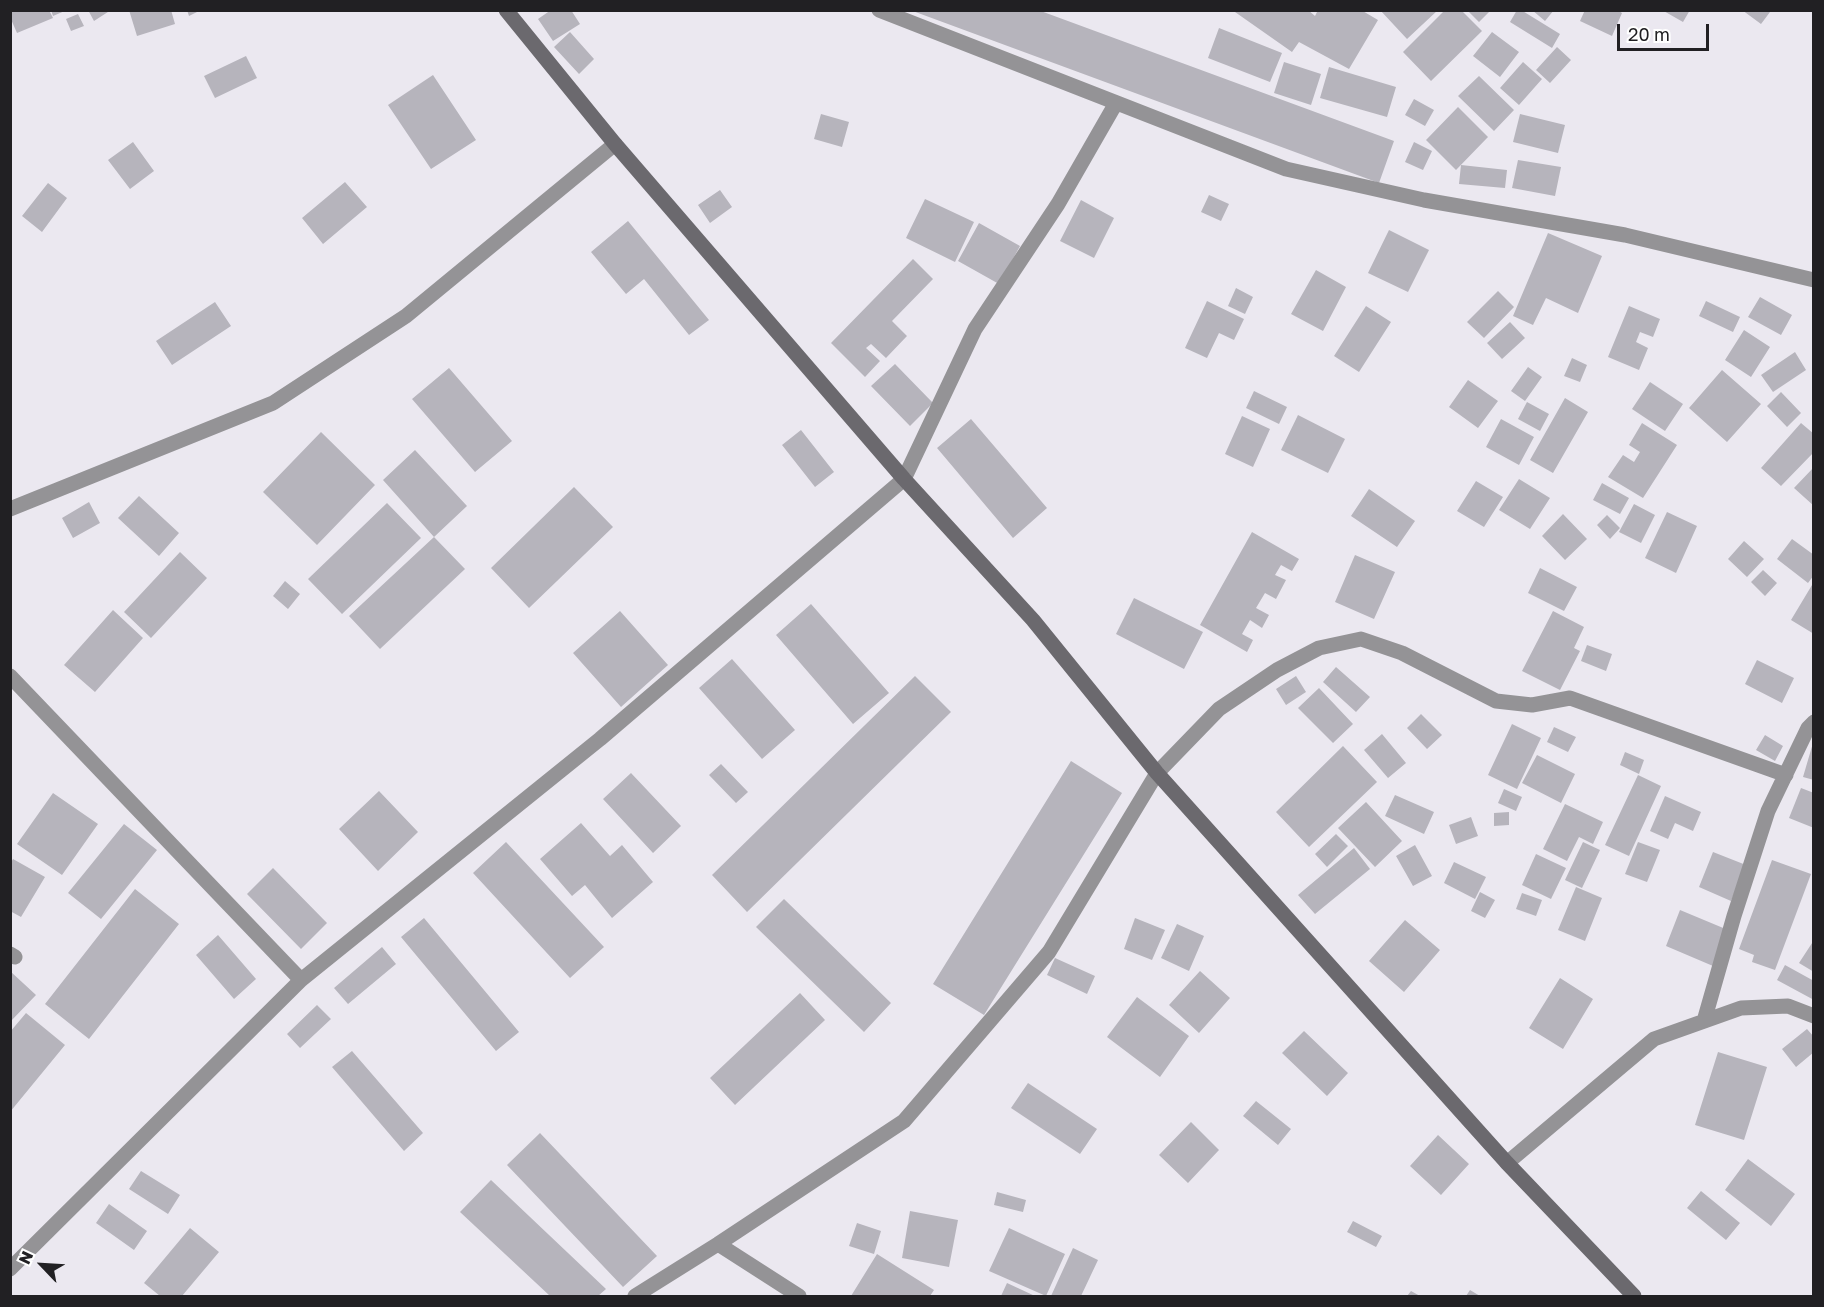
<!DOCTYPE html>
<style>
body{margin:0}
#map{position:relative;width:1824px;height:1307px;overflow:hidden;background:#ebe8f0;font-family:"Golos Text",sans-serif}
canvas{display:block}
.frame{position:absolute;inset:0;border:12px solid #212023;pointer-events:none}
.north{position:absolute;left:12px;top:1235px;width:60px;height:60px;-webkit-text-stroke:4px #fff;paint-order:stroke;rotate:295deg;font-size:16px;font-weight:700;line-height:24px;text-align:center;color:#212023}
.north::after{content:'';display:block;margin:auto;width:21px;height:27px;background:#212023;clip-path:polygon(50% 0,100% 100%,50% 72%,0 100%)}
.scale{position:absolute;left:1617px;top:24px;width:92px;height:27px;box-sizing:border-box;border:3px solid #212023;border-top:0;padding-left:8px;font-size:18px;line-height:21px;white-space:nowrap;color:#212023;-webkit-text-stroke:4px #fff;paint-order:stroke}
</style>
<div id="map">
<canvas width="1824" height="1307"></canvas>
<div class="frame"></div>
<div class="north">N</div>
<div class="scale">20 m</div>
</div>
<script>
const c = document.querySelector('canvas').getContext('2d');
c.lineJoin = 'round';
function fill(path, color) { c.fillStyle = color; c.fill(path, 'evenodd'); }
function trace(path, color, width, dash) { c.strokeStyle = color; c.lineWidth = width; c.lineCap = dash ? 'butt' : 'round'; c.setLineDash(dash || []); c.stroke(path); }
fill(new Path2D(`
 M10,10h39l4,8 -36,15 -7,-16z
 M51,10h16l-14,6z
 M88,10h23l-17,11z
 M129,10h42l4,14 -38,12z
 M187,10h14l-12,6z
 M551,10h20l9,14 -27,17 -15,-22z
 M910,10h128l356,131 -15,42z
 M1237,10h71l7,6 3,-6h43l17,10 -29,49 -50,-27 -7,10 -57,-40z
 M1380,10h58l-31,29z
 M1445,10h16l21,21 -51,50 -28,-29z
 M1467,10h24l-12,12z
 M1517,10h4l39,24 -8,14 -42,-26z
 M1532,10h22l-9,11z
 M1585,10h32l5,3 -10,23 -32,-15z
 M1662,10h28l-7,12z
 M1742,10h26l2,2 -9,12z
 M78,14l6,12 -13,5 -5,-12z
 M1219,28l63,25 -12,29 -62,-24z
 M570,32l24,27 -15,15 -25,-27z
 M1492,32l27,20 -19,25 -27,-21z
 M1557,47l14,13 -21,23 -14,-13z
 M246,56l11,22 -42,20 -11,-22z
 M1284,62l37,12 -10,31 -37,-12z
 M1523,62l19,17 -23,26 -19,-17z
 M1329,67l67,20 -9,30 -67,-19z
 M433,75l43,65 -45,29 -43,-64z
 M1479,76l35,34 -20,21 -36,-35z
 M1414,99l20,11 -9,16 -20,-11z
 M1458,107l30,30 -32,33 -30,-30z
 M821,114l28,8 -7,25 -28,-8z
 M1520,114l45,11 -7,28 -45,-11z
 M133,142l21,29 -24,18 -22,-29z
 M1414,142l18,9 -9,19 -18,-8z
 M1518,160l43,7 -6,29 -43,-8z
 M1461,165l46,5 -2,18 -46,-4z
 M345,182l22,25 -44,37 -21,-26z
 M48,183l19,15 -25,34 -20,-16z
 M720,190l12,17 -22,16 -12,-18z
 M1209,195l20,9 -8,17 -20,-9z
 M925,199l49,23 -19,40 -49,-24z
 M1081,200l33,18 -20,40 -34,-17z
 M628,221l81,99 -20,15 -45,-56 -18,15 -35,-42z
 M979,223l41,23 -21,38 -41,-23z
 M1389,230l40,20 -21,42 -40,-19z
 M1548,233l54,23 -24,57 -32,-15 -13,27 -20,-9z
 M913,259l20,20 -41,42 15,15 -21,22 -15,-14 -5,4 14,13 -15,16 -34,-34z
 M1316,270l30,17 -23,44 -32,-17z
 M1236,288l17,9 -8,17 -17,-8z
 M1498,291l16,16 -30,31 -17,-16z
 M1760,297l32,18 -11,20 -33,-18z
 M1207,301l37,18 -10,21 -15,-7 -12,25 -22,-10z
 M1706,301l34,16 -7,15 -34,-16z
 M215,302l16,24 -59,39 -16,-24z
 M1366,306l25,16 -32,50 -25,-16z
 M1629,306l31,13 -7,18 -13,-5 -4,10 12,6 -9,22 -31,-13z
 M1510,322l15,16 -23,21 -15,-16z
 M1744,330l26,17 -19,30 -26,-17z
 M1795,352l11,18 -33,22 -12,-17z
 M1572,358l15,7 -7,17 -16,-6z
 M895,364l38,39 -23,23 -39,-40z
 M1528,367l14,10 -17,24 -14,-10z
 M449,368l63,73 -37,31 -63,-73z
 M1722,370l39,34 -34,38 -38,-34z
 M1468,380l30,21 -20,27 -29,-21z
 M1650,382l33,22 -18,27 -33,-22z
 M1254,391l33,16 -8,17 -33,-16z
 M1781,392l20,21 -14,14 -20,-21z
 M1565,398l23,14 -35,61 -23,-13z
 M1527,402l22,12 -9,17 -22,-12z
 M1298,415l47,24 -17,34 -47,-23z
 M1242,416l28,13 -17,38 -28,-13z
 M971,419l76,89 -34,30 -76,-90z
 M1501,419l33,18 -15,28 -33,-18z
 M1642,423l35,22 -34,53 -35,-21 15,-22 11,7 6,-10 -11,-7z
 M1801,423l13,11v18l-33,34 -20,-18z
 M801,430l33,42 -19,15 -33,-42z
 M321,432l54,53 -58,60 -54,-53z
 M415,450l52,56 -33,31 -51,-57z
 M1814,467v39l-20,-18z
 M1519,479l31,19 -20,31 -31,-19z
 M1476,481l27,16 -19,30 -27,-16z
 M1602,483l27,15 -9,16 -27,-14z
 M574,487l39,40 -84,81 -38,-40z
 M1369,489l46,32 -18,26 -46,-31z
 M139,496l40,37 -20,23 -41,-38z
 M89,502l11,21 -27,15 -11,-20z
 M387,503l34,35 -79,76 -34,-35z
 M1634,504l21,11 -14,28 -22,-11z
 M1667,512l30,14 -21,47 -31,-15z
 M1563,514l24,25 -22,21 -23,-24z
 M1607,515l13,13 -10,11 -13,-14z
 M1252,532l47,27 -7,12 -11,-6 -6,10 11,5 -10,19 -11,-6 -9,15 13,7 -7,13 -12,-8 -8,14 11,6 -6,12 -47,-27z
 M434,537l31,32 -85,80 -31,-33z
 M1792,539l22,16v20l-6,8 -31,-24z
 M1744,541l20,18 -17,18 -19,-18z
 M180,552l27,26 -56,60 -27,-26z
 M1355,555l40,17 -21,47 -39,-17z
 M1540,568l37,19 -13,24 -36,-18z
 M1763,570l14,13 -12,13 -14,-14z
 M285,581l15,13 -12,15 -15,-13z
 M1812,585l2,1v48l-23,-14z
 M1134,598l69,34 -19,37 -68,-35z
 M811,604l78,89 -36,31 -77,-89z
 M113,610l30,28 -48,54 -31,-27z
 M620,611l48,54 -47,42 -48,-54z
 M1553,611l31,16 -10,21 6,3 -20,39 -38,-19z
 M1587,645l25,9 -6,17 -25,-10z
 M732,659l63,71 -33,29 -63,-71z
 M1757,660l37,18 -12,25 -37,-19z
 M1336,667l34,30 -14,15 -33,-30z
 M915,676l36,36 -204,200 -35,-37z
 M1296,676l10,16 -20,13 -10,-16z
 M1319,688l34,36 -20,19 -35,-35z
 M1421,714l21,21 -15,14 -20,-21z
 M1512,724l29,14 -24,51 -29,-14z
 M1554,727l22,10 -8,15 -21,-10z
 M1382,734l24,29 -18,15 -24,-28z
 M1765,735l18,11 -8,15 -19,-11z
 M1813,743h1v37l-11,-3z
 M1343,746l34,36 -68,65 -33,-35z
 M1625,752l19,8 -5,14 -19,-9z
 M1537,755l38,19 -14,29 -39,-20z
 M1071,761l51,32 -138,222 -51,-31z
 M721,764l27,28 -12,11 -27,-28z
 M631,773l50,53 -28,27 -50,-54z
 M1638,775l23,11 -32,70 -24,-11z
 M1801,788l13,5v35l-25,-10z
 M1504,789l18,8 -6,14 -18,-8z
 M379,791l39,41 -40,39 -39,-42z
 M53,793l45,31 -36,51 -45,-31z
 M1395,795l39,17 -10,22 -39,-18z
 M1665,796l36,16 -8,19 -18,-8 -7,16 -18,-8z
 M1366,802l36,39 -27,26 -37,-39z
 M1565,804l38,18 -10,22 -14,-7 -12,24 -24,-12z
 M1509,812v13l-15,1v-13z
 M1471,817l7,19 -22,8 -7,-19z
 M581,823l29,33 12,-11 31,37 -41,36 -27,-33 -13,11 -32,-37z
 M124,824l33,26 -56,69 -33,-26z
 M1336,834l12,12 -21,21 -12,-13z
 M506,842l98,105 -34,31 -97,-105z
 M1583,842l17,8 -18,38 -17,-8z
 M1638,842l22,8 -13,32 -22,-8z
 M1415,845l17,31 -19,10 -17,-30z
 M1354,848l16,21 -55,45 -17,-19z
 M1713,852l33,13 -15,36 -32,-14z
 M1536,854l30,14 -15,31 -29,-14z
 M13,859l32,18 -24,40 -11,-6v-47z
 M1772,860l39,14 -36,96 -23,-8 2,-7 -15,-6z
 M1454,862l32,15 -11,22 -31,-16z
 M273,868l54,55 -26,26 -54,-55z
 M1576,887l26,11 -17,43 -27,-11z
 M135,889l44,35 -90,115 -44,-35z
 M1480,892l15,8 -10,18 -14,-7z
 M1522,893l20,7 -6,16 -20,-7z
 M784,899l107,104 -27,29 -108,-105z
 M1680,910l48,20 -15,36 -47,-20z
 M424,918l95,114 -23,19 -95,-114z
 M1135,918l30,12 -13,30 -28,-11z
 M1405,920l35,30 -36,42 -35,-31z
 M1177,924l27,12 -15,35 -28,-13z
 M218,935l38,44 -22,20 -38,-44z
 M1814,940v32l-15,-9z
 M382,947l14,17 -48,40 -14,-16z
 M1055,958l40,18 -8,18 -40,-19z
 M1785,965l29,16v19l-37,-20z
 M10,971l26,24 -26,27z
 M1200,971l30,27 -31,35 -30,-28z
 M1560,978l33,21 -30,50 -34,-21z
 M800,993l25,27 -90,85 -25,-27z
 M1137,997l52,39 -29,41 -53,-40z
 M317,1005l14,14 -31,29 -13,-14z
 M26,1013l39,32 -55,67v-80z
 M1807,1029l7,8v15l-18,15 -14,-18z
 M1304,1031l44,42 -21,23 -45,-43z
 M352,1051l71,82 -19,18 -72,-84z
 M1718,1052l49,15 -23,73 -49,-15z
 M1028,1083l69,46 -17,25 -69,-46z
 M1256,1101l35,28 -13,16 -35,-29z
 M1191,1122l28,28 -31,33 -29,-28z
 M540,1133l117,123 -34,31 -116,-122z
 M1438,1135l31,29 -28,31 -31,-29z
 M1748,1159l47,35 -24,32 -46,-36z
 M141,1171l39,24 -12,19 -39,-25z
 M491,1180l115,109 -8,7h-48l-90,-84z
 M1701,1191l39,32 -14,17 -39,-32z
 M997,1192l29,8 -3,12 -29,-7z
 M109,1204l38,27 -13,19 -38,-27z
 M910,1211l48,9 -9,47 -47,-9z
 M1353,1221l29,15 -6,11 -29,-15z
 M857,1223l24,8 -7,23 -25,-8z
 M190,1228l29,24 -37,44h-22l-16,-13z
 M1009,1228l56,26 -19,42 -57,-25z
 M1073,1248l25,12 -17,36h-30z
 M877,1254l57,36 -4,6h-79z
 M1007,1283l28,13h-34z
 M1470,1290l10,6h-14z
 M1411,1291l9,5h-13z`), '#b6b4bc');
trace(new Path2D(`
 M879,10l407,159 138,31 201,35 189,45
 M10,509l263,-106 133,-87 209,-172
 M10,676l291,304
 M10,954l5,3
 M1704,1021l30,-105 34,-105 40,-83 6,-6
 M1507,1163l147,-124 87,-31 47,-2 26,10
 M718,1244l81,52
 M10,1269l291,-289 299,-241 304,-260 71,-150 83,-125 58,-101
 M635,1296l83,-52 186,-123 145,-169 108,-179 62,-64 58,-39 42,-22 42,-9 41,14 94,48 36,4 38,-7 216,77`), '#949396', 15);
trace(new Path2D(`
 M506,10l109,134 289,335 129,141 124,153 350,390 127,133`), '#6b696e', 15);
</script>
